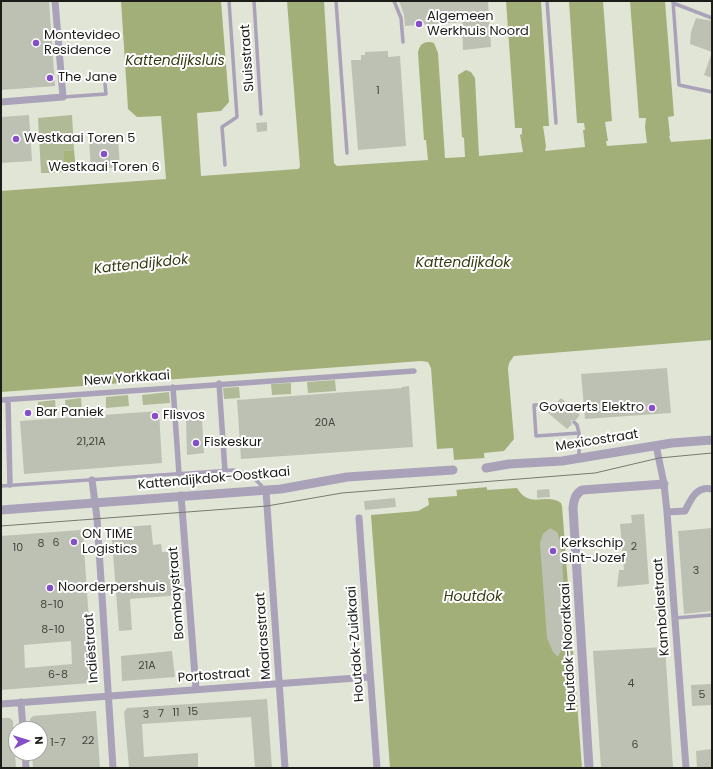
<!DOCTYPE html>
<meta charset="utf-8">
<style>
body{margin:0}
#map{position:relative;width:713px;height:769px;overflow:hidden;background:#e1e5d6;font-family:Poppins,sans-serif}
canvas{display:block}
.frame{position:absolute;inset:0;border:2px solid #1c1d18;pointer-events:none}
.north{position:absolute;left:8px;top:721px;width:40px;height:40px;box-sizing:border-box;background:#fff;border:1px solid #a4a5a3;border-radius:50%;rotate:86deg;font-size:11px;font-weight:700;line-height:16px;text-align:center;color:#1c1d18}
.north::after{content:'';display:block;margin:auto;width:14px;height:18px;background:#8550c7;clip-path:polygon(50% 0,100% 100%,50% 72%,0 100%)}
</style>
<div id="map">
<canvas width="713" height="769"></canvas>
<div class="frame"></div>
<div class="north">N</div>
</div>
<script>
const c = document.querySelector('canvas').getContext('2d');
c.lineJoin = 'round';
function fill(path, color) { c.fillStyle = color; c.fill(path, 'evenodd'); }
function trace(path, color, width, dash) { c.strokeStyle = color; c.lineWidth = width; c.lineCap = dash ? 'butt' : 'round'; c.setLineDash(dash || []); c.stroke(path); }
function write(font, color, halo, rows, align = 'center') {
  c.font = font + ' Poppins,sans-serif'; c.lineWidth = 4; c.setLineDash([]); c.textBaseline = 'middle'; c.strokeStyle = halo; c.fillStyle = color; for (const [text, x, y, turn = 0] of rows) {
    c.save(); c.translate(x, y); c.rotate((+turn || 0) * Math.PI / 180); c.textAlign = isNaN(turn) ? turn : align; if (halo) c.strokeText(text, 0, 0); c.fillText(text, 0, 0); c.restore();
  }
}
fill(new Path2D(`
 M72,115l2,35 -10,1 1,12 -15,1 1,9h-10l-3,-55z
 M335,380l1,11 -28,2 -1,-11z
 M291,383v11l-19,1 -1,-11z
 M239,387l1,11 -16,1 -1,-11z
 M169,392l1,11 -27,2 -1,-10z
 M128,395l1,11 -23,2v-11z
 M81,398l1,12 -16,1 -1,-11z
 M55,400l1,12 -17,1 -1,-11z`), '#b1ba96');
fill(new Path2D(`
 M74,150l2,21 -25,2 -1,-9 14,-1v-12z`), '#a7b47c');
fill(new Path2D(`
 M121,1h100l8,101 -8,9 -24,2 4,63 97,-7 2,-2 -13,-166h37l10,162 3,3 91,-6 -2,-20h-2l-6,-87c1,-9 7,-13 16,-10l4,10 7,105 20,-1 -1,-19 -2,-1 -4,-62 8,-5 5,2 4,6 4,78 44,-4 -3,-17 2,-1v-6h-7l-9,-127h35l8,125h-6l3,20 -1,5 40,-4 -2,-17h2l-1,-7h-7l-8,-122h34l9,120 -7,1 3,19h-2l1,5 40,-3 -2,-16 1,-9h-7l-9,-117h35l9,115 -6,1 2,19h-1l2,6 41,-3v201l-198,16 -5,7 -1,6 6,70 -10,12 -20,2 3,37 30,-2c13,22 29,4 44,15l1,3 20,262h-192l-19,-253 47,-4 11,-6 -1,-7 29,-2 -4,-48 -16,1 -6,-81 -3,-6 -7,-1 -420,31v-201l165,-12 -5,-63 -24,1 -9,-8z`), '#a3af78');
fill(new Path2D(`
 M486,458l2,29 -33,3 -2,-30z`), '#e1e5d6');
fill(new Path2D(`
 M1,1h48l6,85 -54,4z
 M399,1h89l3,46 -28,3 -1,-28 -57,4 -1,-11z
 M696,18l16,3v31l-22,-8 1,-12z
 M388,51v6l12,-1 6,90 -48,4 -7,-90h10v-5h4v-3z
 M711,55h1v23l-8,-3z
 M29,115l3,46 -31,2v-46z
 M267,122v9l-10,1 -1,-9z
 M118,138l2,29 -29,3 -2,-30z
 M667,368l4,45 -86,6 -4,-45z
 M409,386l4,61 -172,12 -4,-59 165,-12v-1z
 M561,398l19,17 -4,5h-5l1,4 -5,5 -19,-16 4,-5 5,-1 -1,-4z
 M159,411l3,52 -138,11 -4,-53z
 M202,419l2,34 -17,2 -1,-35z
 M549,489l1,8 -13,1v-8z
 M395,498l1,9 -31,3 -1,-9z
 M644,514l5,70 -32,3 2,-17h5l-4,-46 12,-1 -1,-8z
 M151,525l2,20 8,-1 1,8 17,-1 3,44 -52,4 2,31 -13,1 -8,-103z
 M550,528l7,4 4,11 6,94 -9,20 -5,-5 -6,-14 -7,-95 3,-9z
 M712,528v83l-28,3 -6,-83z
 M81,530l2,3 10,147 -3,3 -89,7v-154zM71,641l1,23 -47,4 -1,-23z
 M665,647l8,121h-72l-8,-117z
 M172,651l3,26 -53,4 -1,-25z
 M712,684v21l-20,1 -1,-21z
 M267,699l5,69h-17l-4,-51 -109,7 2,33 54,-4v15h-69l-5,-56 3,-4z
 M96,711l4,57h-67l-1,-15h8v-24h-10v-10l3,-3z
 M1,718h9l3,3 3,47h-15z
 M712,749v19h-15l-1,-17z`), '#bdc1b3');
trace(new Path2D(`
 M254,1l7,113
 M336,1l11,152
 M394,1l7,17 2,24
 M547,1l9,122
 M673,1l6,84 33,7
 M673,3l39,15
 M63,97l43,-3 -1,-10
 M225,165l-3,-38 15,-10 -8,-116
 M554,405h-20l2,31 43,-3 -2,-8 -3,-3
 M579,433v24
 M1,486l232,-16c14,2 23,8 31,19
 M675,618l37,-3`), '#aaa2b9', 3.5);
trace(new Path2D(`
 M219,383l6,88
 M173,387l6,87
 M1,400l413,-29
 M8,400l2,85`), '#aaa2b9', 5.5);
trace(new Path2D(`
 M1,102l62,-5 -8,-96
 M656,445l8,39 3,28 19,256
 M92,480l5,38 16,250
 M266,491l19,277
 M181,495l15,194
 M667,512l18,-1c6,-12 11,-25 27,-22
 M359,518l18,250
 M21,702l2,27
 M1,704l369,-27
 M25,753l1,15`), '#aaa2b9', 7);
trace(new Path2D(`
 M486,468l23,-4 53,-3 110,-18 40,-3
 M1,510l280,-21 66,-12 106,-7
 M589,768l-16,-260c1,-8 2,-14 9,-18l82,-6`), '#aaa2b9', 9);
trace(new Path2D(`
 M1,526l266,-20 75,-13 253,-20 64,-15 53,-5`), '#777970', 1);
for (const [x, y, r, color] of [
 [419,24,4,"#8550c7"],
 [36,43,4,"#8550c7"],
 [50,78,4,"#8550c7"],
 [16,139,4,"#8550c7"],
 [104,154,4,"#8550c7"],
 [652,408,4,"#8550c7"],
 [28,413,4,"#8550c7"],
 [155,416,4,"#8550c7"],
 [196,443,4,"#8550c7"],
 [74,542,4,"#8550c7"],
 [553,551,4,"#8550c7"],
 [50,588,4,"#8550c7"]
]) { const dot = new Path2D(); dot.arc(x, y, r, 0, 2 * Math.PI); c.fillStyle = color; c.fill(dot); trace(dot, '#fff', 1.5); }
write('11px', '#44463f', null, [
 ["1",378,91],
 ["20A",325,423],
 ["21,21A",91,442],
 ["6",56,543],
 ["8",41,544],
 ["2",634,547],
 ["10",18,548],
 ["3",696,571],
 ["8-10",52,605],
 ["8-10",53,630],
 ["21A",147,666],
 ["6-8",58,675],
 ["4",631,684],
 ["5",702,695],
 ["15",193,712],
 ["11",176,713],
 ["7",161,714],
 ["3",146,715],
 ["22",88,741],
 ["1-7",58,743],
 ["6",635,745]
]);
write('13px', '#1c1d18', '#fff', [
 ["Algemeen",427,17],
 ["Werkhuis Noord",427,32],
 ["Montevideo",44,36],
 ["Residence",44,51],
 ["The Jane",58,78],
 ["Westkaai Toren 5",24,139],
 ["Westkaai Toren 6",104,168,"center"],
 ["Govaerts Elektro",644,408,"right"],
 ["Bar Paniek",36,413],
 ["Flisvos",163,416],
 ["Fiskeskur",204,443],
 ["ON TIME",82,535],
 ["Logistics",82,550],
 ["Kerkschip",561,544],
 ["Sint-Jozef",561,559],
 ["Noorderpershuis",58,588]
], 'left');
write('13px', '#1c1d18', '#fff', [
 ["Sluisstraat",248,58,-94],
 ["New Yorkkaai",127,379,-4],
 ["Mexicostraat",597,441,-9],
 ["Kattendijkdok-Oostkaai",214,479,-5],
 ["Bombaystraat",177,593,-94],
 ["Kambalastraat",662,607,-94],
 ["Madrasstraat",264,636,-94],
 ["Houtdok-Zuidkaai",356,644,-94],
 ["Houtdok-Noordkaai",569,647,-93],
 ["Indiëstraat",92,648,-94],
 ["Portostraat",214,676,-4]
]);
write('italic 14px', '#343c11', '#fff', [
 ["Kattendijksluis",175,61],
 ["Kattendijkdok",463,263],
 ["Kattendijkdok",141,265,-6],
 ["Houtdok",473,597]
]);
</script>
